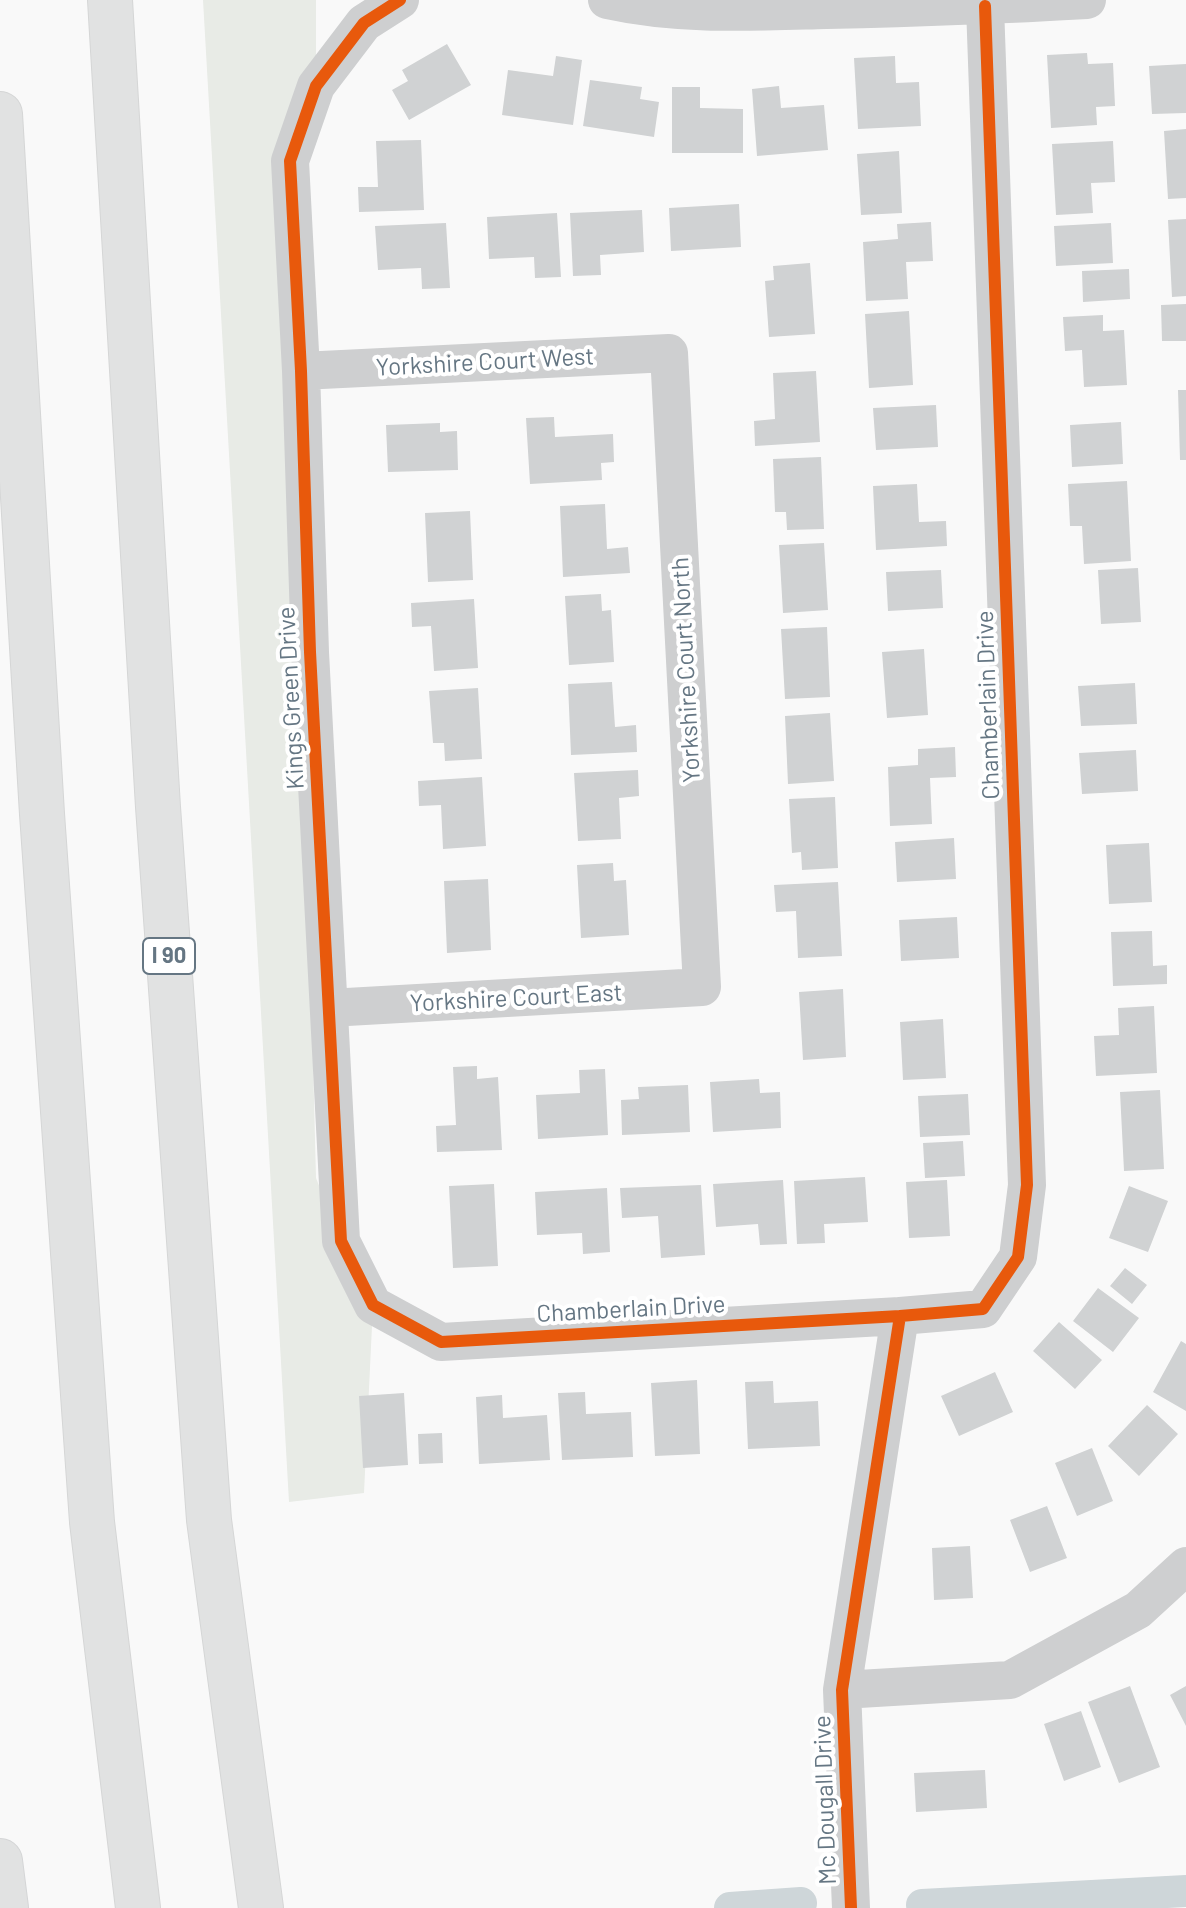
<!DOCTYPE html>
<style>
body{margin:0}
canvas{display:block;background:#f9f9f9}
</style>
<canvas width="1186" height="1908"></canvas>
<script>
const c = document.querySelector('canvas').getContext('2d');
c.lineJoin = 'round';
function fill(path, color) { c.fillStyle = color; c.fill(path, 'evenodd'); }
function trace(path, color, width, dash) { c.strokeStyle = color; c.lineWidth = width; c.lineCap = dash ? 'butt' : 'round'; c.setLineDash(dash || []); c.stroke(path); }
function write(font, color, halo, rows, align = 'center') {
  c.font = font + ' Barlow,sans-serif'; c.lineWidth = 8; c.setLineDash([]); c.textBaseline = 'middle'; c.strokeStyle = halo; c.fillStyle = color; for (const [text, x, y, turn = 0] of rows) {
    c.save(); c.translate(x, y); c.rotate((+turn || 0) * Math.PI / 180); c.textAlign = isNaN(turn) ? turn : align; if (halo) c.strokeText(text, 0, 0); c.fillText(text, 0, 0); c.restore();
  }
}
fill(new Path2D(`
 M203,0h113v86l-26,75 26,1017 25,63 32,64 -9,188 -75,9z`), '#e8ebe6');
trace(new Path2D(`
 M922,1905l264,-14
 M730,1908l71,-5`), '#ced6d9', 32);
fill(new Path2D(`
 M447,44l24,41 -62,35 -17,-30 16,-9 -6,-11z
 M1087,53l1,11 25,-1 2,43 -19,1 1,18 -46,3 -4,-73z
 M556,56l26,4 -9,65 -71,-10 6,-45 45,6z
 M895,56l1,27 23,-1 2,44 -63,3 -4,-71z
 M1186,64v49l-34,1 -3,-48z
 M590,80l52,7 -2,12 19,3 -5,35 -71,-11z
 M779,86l2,22 43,-3 4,45 -71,6 -5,-67z
 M672,87h28v21l43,1v44h-71z
 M1186,129v69l-18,1 -4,-68z
 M421,140l3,70 -65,2 -1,-25h20l-2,-46z
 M1113,141l2,41 -24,1 2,30 -37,2 -4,-71z
 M899,151l3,62 -41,2 -4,-61z
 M739,204l2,43 -70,4 -2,-43z
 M642,210l2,42 -44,3 1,20 -28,1 -3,-63z
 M557,213l4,64 -26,1 -1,-21 -45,2 -2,-42z
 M1186,219v77l-14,1 -4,-77z
 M931,222l2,39 -27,1 2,37 -42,2 -3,-59 35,-3 -1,-15z
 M446,223l4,65 -28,1 -1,-21 -43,2 -3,-44z
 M1111,223l2,40 -57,3 -2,-40z
 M810,263l5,71 -46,3 -4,-56 9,-1 -1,-14z
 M1129,269l1,30 -47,3 -1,-31z
 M1186,304v37h-24l-1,-36z
 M909,311l4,74 -44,3 -4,-74z
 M1103,315v16l21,-1 3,55 -43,2 -2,-37 -17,1 -2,-34z
 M816,371l4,71 -65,4 -1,-25 21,-2 -2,-46z
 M1178,390h8v70h-6z
 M936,405l2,42 -62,3 -3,-42z
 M554,417l1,20 58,-3 1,28 -13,1 1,17 -72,4 -4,-66z
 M1121,422l2,42 -51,3 -2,-42z
 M440,423v9l17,-1 1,39 -70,2 -2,-47z
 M821,457l3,72 -37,1 -1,-18h-11l-2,-53z
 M1127,481l4,80 -47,3 -2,-38h-12l-2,-42z
 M917,484l2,38 27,-1 1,25 -71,4 -3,-64z
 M605,504l2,45 21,-2 2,26 -67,4 -3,-71z
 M470,511l3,69 -45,2 -3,-69z
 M824,543l4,67 -45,3 -4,-68z
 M1138,568l3,54 -40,2 -3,-54z
 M941,570l2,38 -55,3 -2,-39z
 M601,594l1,17 9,-1 3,52 -45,3 -4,-69z
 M474,599l4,69 -44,3 -3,-45 -19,1 -1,-24z
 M827,627l3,70 -45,2 -4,-70z
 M924,649l4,66 -41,3 -5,-66z
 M612,682l3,45 21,-2 1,27 -66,3 -3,-71z
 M1135,683l2,41 -56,2 -3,-40z
 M478,688l4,71 -37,2 -1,-18h-11l-4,-52z
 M830,713l4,68 -46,3 -3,-68z
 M955,747l1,30 -26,1 2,46 -42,2 -2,-59 30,-2v-16z
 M1136,750l2,41 -56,3 -3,-41z
 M638,770l1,26 -20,2 2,41 -43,2 -4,-68z
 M482,777l4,69 -43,3 -2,-44 -22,1 -1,-25z
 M835,797l3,71 -36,2 -1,-18 -9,1 -3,-54z
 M954,838l2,41 -59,3 -2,-40z
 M1149,843l3,59 -43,2 -3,-59z
 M613,863l1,18 12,-1 3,55 -48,3 -4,-73z
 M488,879l3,71 -44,3 -3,-72z
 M838,882l4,74 -44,2 -2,-47 -20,1 -2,-27z
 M957,917l2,41 -58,3 -2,-41z
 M1152,931l1,35 14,-1v19l-54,2 -2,-54z
 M843,989l3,68 -43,3 -4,-68z
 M1154,1006l3,67 -61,3 -2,-40 25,-1 -1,-27z
 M943,1019l3,59 -43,2 -3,-58z
 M477,1066v13l21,-2 4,73 -65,2 -1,-26 20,-1 -3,-58z
 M605,1069l3,66 -70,4 -2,-44 44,-2 -1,-23z
 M759,1079l1,14 20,-1 1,36 -68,4 -3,-50z
 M688,1085l2,47 -68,3 -1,-35 18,-1 -1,-12z
 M1160,1090l4,79 -40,2 -4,-79z
 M968,1094l2,41 -50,2 -2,-41z
 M963,1141l2,35 -40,2 -2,-35z
 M865,1177l3,45 -44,2 1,19 -28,1 -3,-63z
 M783,1180l4,64 -27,1 -2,-21 -42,3 -3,-43z
 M947,1180l3,56 -41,2 -3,-56z
 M494,1184l4,82 -45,2 -4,-82z
 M701,1185l4,70 -44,3 -3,-42 -36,2 -2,-30z
 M1129,1186l39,15 -20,51 -39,-14z
 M607,1188l3,64 -27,2 -1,-21 -45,2 -2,-43z
 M1125,1268l22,17 -15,19 -22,-18z
 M1098,1288l41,30 -26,34 -40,-31z
 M1059,1322l43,38 -27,29 -42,-38z
 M1181,1341l5,3v67l-33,-19z
 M995,1372l18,40 -54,24 -18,-40z
 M697,1380l3,74 -45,2 -4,-73z
 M773,1381l1,22 44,-2 2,45 -72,3 -3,-67z
 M585,1392l1,22 45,-2 2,45 -71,3 -4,-67z
 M404,1393l4,72 -45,3 -4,-72z
 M502,1395l1,23 44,-3 3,45 -71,4 -3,-67z
 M1147,1405l31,29 -39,42 -31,-30z
 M442,1433l1,30 -24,1 -1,-30z
 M1092,1448l21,53 -36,15 -22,-53z
 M1047,1506l20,52 -37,14 -20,-52z
 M970,1546l3,52 -39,2 -2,-52z
 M1130,1686l30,81 -41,16 -31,-81z
 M1186,1686v40l-16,-31z
 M1081,1711l20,56 -37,14 -20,-57z
 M985,1770l2,38 -71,4 -2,-39z`), '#d0d2d3');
const secondary = new Path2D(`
 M0,1861l6,47`);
const motorway = new Path2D(`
 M110,0l48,807 51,713 52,388
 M0,114l42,700 50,708 46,386`);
trace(secondary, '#d5d6d7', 46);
trace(motorway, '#d5d6d6', 46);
trace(new Path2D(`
 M400,0l-36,23 -48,63 -26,75 11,210 9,281 31,589 32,64 68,37 459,-26
 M607,0c72,16 145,12 219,10 87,-2 174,-5 261,-10
 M301,371l368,-18 33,634 -373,21
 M842,1690l168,-10 128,-70 48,-44
 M851,1908l-9,-218 58,-374 83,-7 35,-52 9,-72 -42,-1179`), '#cecfd0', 38);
trace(secondary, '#e1e2e2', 44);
trace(motorway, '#e1e2e2', 44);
trace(new Path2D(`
 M400,0l-36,23 -48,63 -26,75 11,210 9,281 31,589 32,64 68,37 459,-26
 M851,1908l-9,-218 58,-374 83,-7 35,-52 9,-72 -42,-1179`), '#e8590c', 12);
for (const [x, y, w] of [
 [169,956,52]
]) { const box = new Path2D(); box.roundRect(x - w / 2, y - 18, w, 36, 6); c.fillStyle = '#fff'; c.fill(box); trace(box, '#657683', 2); }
write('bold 22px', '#657683', null, [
 ["I 90",169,956]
]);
write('24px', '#657683', '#fff', [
 ["Yorkshire Court West",485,362,-3],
 ["Yorkshire Court North",686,670,-93],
 ["Kings Green Drive",291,698,-93],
 ["Chamberlain Drive",988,705,-92],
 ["Yorkshire Court East",516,998,-3],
 ["Chamberlain Drive",631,1309,-3],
 ["Mc Dougall Drive",825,1800,-92]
]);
</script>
